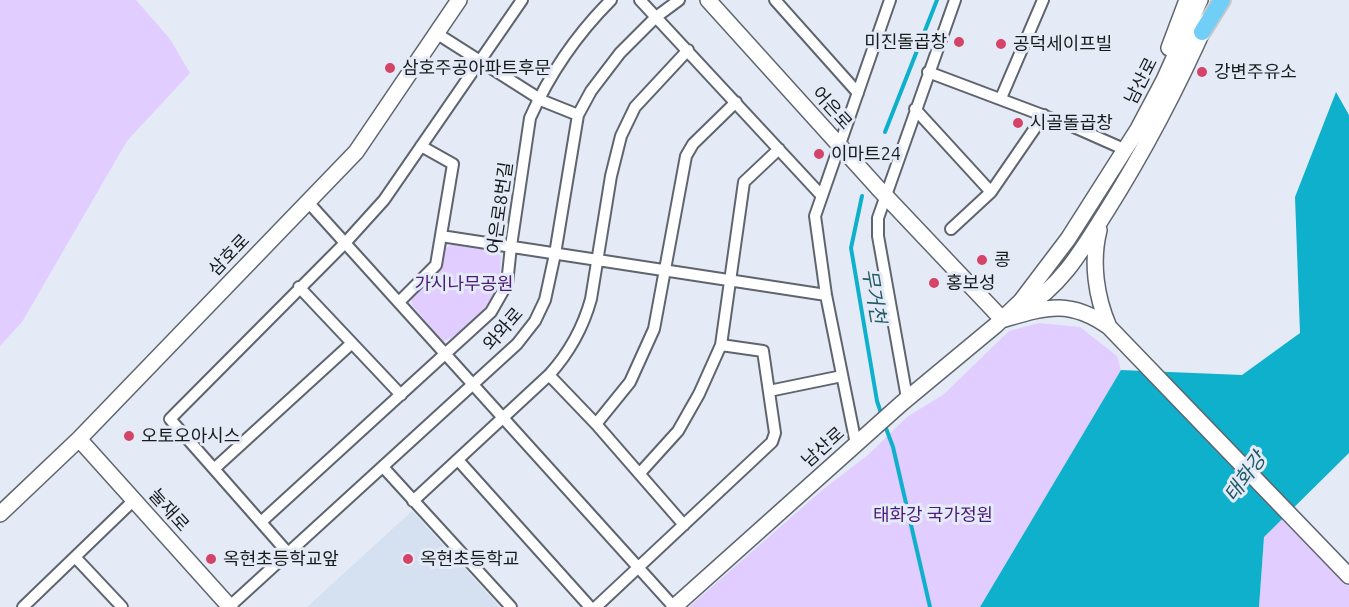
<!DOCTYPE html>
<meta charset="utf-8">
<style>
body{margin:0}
canvas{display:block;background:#e4ebf6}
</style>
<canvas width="1349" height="607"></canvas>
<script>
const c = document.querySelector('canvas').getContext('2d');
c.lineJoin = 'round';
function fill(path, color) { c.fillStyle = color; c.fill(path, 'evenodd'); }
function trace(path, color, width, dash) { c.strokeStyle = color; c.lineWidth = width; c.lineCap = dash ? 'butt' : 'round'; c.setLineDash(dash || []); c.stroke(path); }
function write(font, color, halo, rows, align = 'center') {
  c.font = font + ' Ubuntu,"Noto Sans KR",sans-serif'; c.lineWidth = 6; c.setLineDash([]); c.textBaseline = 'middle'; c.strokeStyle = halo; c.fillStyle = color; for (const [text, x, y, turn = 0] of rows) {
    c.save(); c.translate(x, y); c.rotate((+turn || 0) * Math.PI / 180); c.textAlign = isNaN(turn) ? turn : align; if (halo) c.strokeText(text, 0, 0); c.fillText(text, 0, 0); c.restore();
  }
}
fill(new Path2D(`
 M412,511l88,96h-193z`), '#d5e0f1');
fill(new Path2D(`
 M0,0h136l34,39 20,34 -63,68 -105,181 -22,24z
 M452,244l40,5 9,7c-1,9 0,20 -2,29 -6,17 -39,53 -56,56l-31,-36 -1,-9c18,-17 29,-22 34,-47z
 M1039,323l41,4 37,29 4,14 -141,237h-291l132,-116 47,-36 39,-38 37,-23 65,-63z
 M1284,517l65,69v21h-90l5,-70z`), '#e1cdff');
fill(new Path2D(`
 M1336,92l13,23v338l-85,84 -5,70h-279l141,-237 121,5 58,-42 -5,-136z`), '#0fb0cc');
trace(new Path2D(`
 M885,132l52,-132
 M862,196l-11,52 26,153 5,15
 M884,423l9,24 37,160`), '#0fb0cc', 4);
const street = new Path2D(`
 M640,0l182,196
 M775,0l83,93
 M436,33l107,68 35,14
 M928,72l146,55 52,23
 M1001,98l42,-98
 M915,109l76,83
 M308,202l366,405
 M951,229l40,-37 53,-77
 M441,236l385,59
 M299,287l102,108
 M399,302l37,-37 17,-101 -32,-18
 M549,375l47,49 88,101
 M769,391l73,-15
 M907,398l-29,-162v-18l77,-218
 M596,424l34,-42 24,-53 32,-173 7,-12 43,-42
 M856,444l-30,-149 -11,-79 75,-216
 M458,460l132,147
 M383,467l128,140
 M214,469l138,-126
 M640,473l38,-42 21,-37 22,-49 23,-163 35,-33
 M413,501l136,-126c20,-22 34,-47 42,-76l20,-123 10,-40 14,-29 53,-57
 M261,522l230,-210 16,-28 4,-38 19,-128c20,-45 47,-84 81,-118
 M288,553l-118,-134 176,-177 38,-42 138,-200
 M75,557l47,50
 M23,607l111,-107
 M229,607l288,-263 18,-23 10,-21 10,-46 23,-139 13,-24 29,-38 36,-36 23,-17
 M596,607l176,-165 3,-9 -12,-82 -42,-6`);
const secondary = new Path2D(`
 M708,0l170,188 124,131
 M1169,48l18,-48
 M1099,230c-8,32 -3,67 10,97
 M1024,308c38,-22 59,-60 82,-96 39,-62 72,-125 101,-191
 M1005,319c41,-12 65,-20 104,8l240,249
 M79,439l151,168
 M0,514l79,-75 277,-287 103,-152
 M674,607l228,-204 94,-78 25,-24 47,-62 70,-110 26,-49 36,-80`);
const primary = new Path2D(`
 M1202,32l20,-32`);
trace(street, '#5f656e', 14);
trace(secondary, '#5f656e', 18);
trace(primary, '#c8c9c9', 20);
trace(street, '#fff', 10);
trace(secondary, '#fff', 15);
trace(primary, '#71cef7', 16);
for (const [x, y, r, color] of [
 [959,42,6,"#d34468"],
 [1001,44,6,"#d34468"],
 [390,68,6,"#d34468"],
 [1202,72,6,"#d34468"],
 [1018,123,6,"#d34468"],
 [819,154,6,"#d34468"],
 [982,260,6,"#d34468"],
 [934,283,6,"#d34468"],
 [129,436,6,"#d34468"],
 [211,559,6,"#d34468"],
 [408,559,6,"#d34468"]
]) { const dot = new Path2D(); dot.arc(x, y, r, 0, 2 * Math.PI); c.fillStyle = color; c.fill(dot); trace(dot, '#e4ebf6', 2); }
write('18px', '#191c1f', '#e4ebf6', [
 ["미진돌곱창",947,42,"right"],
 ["공덕세이프빌",1013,44],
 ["삼호주공아파트후문",402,68],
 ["강변주유소",1214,72],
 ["시골돌곱창",1030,123],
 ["이마트24",831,154],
 ["콩",994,260],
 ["홍보성",946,283],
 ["오토오아시스",141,436],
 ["옥현초등학교앞",223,559],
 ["옥현초등학교",420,559]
], 'left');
write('18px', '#191c1f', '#e4ebf6', [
 ["남산로",1141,81,-63],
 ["어은로",832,108,48],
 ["어은로8번길",500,208,-82],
 ["삼호로",229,255,-46],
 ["와와로",503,329,-49],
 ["남산로",823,447,-42],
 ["눌재로",169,510,48]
]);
write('18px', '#4c1a7a', '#e4ebf6', [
 ["가시나무공원",464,284],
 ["태화강 국가정원",933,515]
]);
write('italic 20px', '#215965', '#e4ebf6', [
 ["무거천",874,296,80],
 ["태화강",1245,477,-54]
]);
</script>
